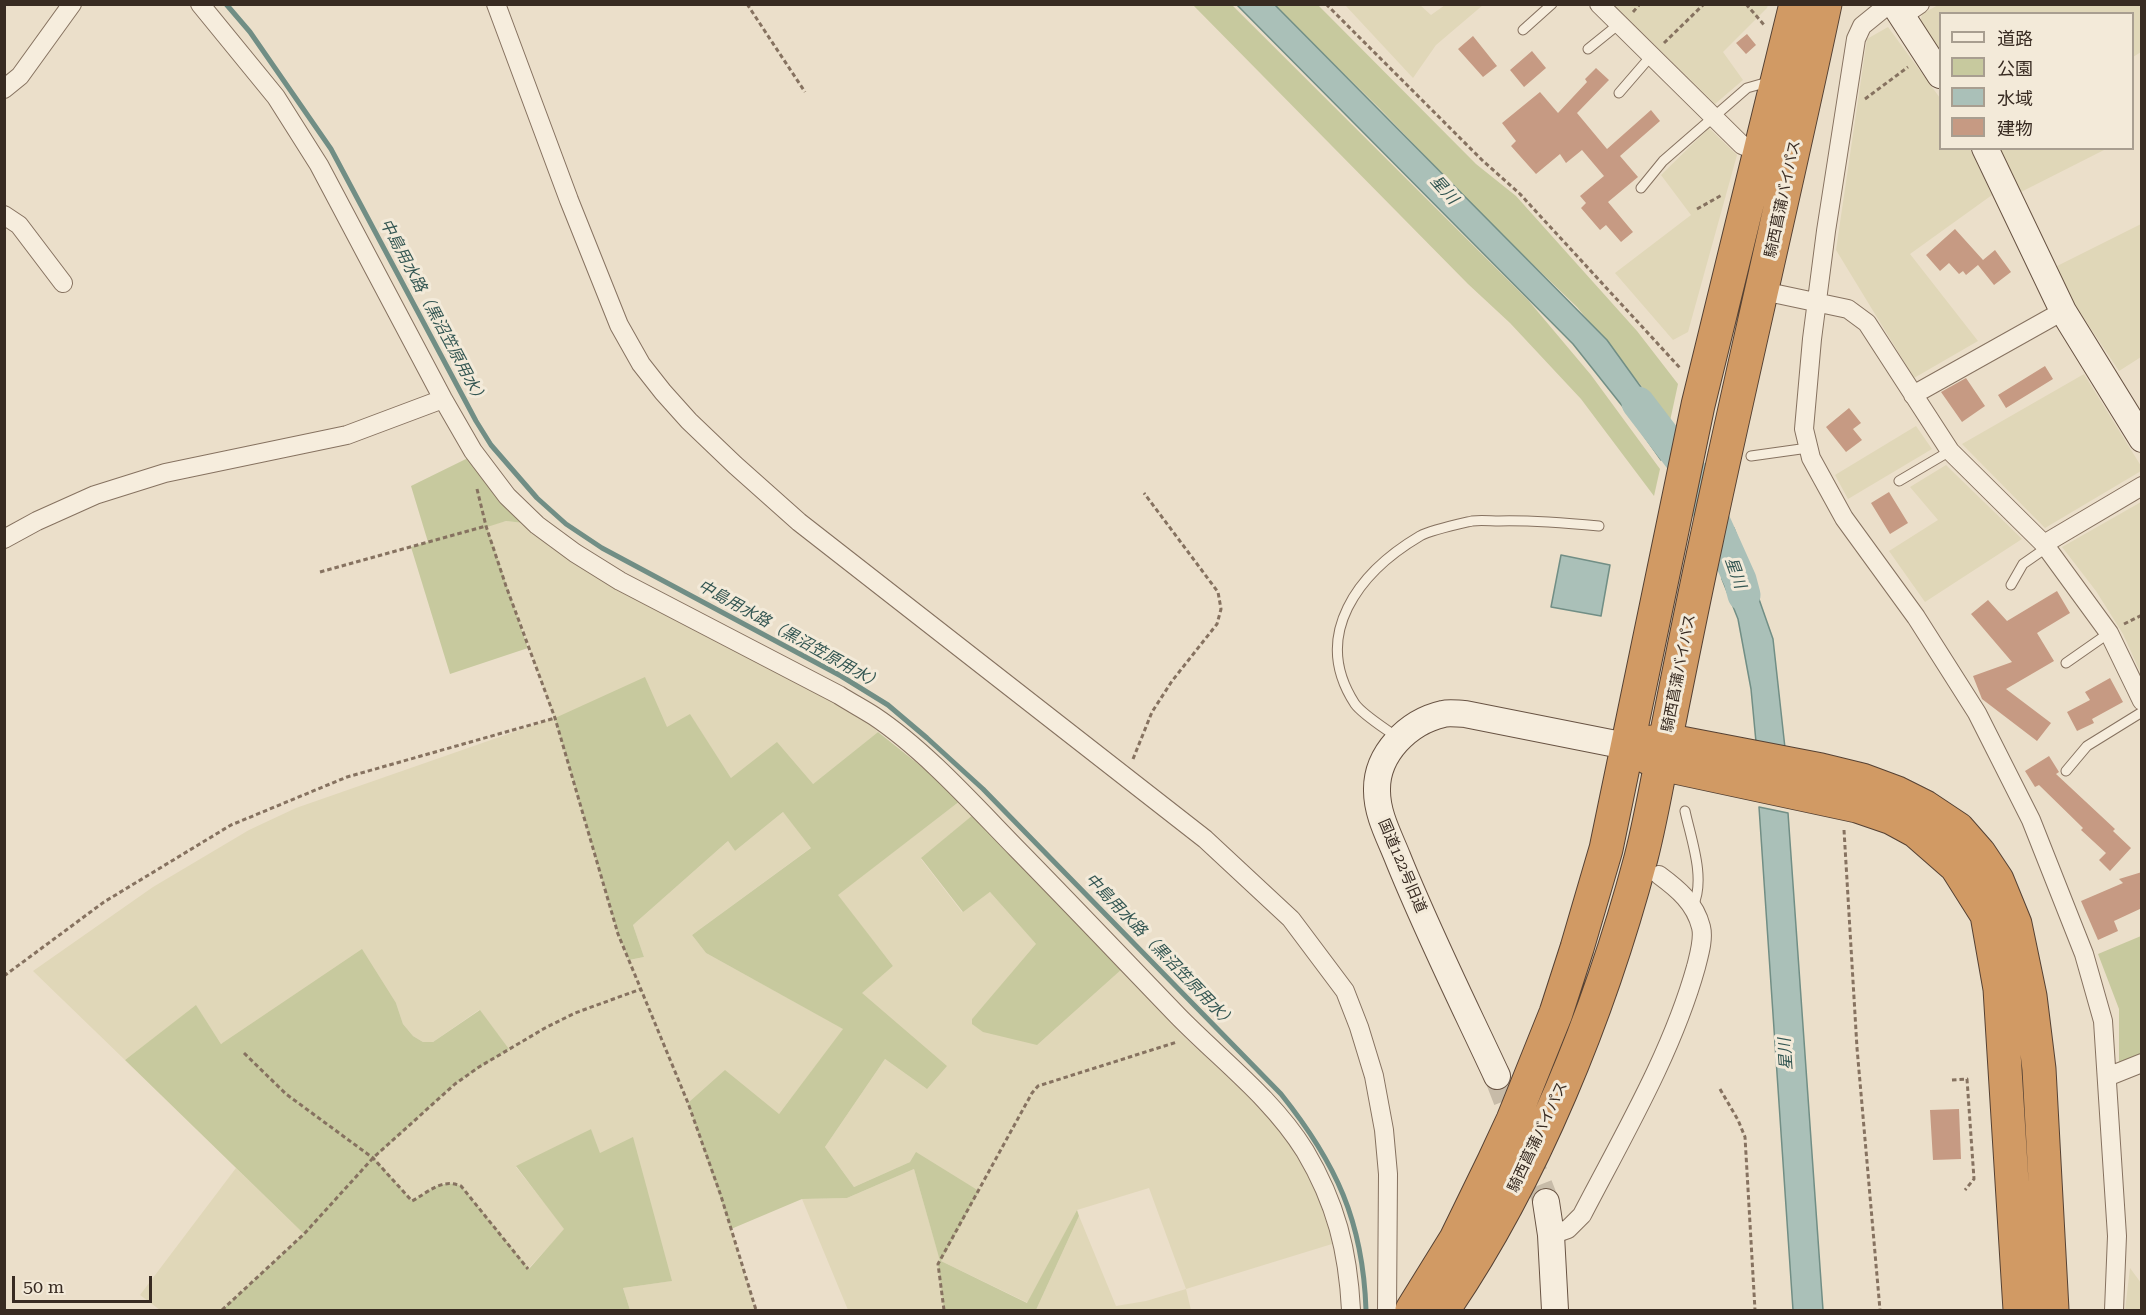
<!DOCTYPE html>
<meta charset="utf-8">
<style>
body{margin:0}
#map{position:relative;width:2146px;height:1315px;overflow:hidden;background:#ebdfca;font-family:"Roboto Serif","Noto Sans JP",serif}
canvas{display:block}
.frame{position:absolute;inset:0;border:6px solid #382b22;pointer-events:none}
.legend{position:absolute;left:1939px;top:12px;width:195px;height:138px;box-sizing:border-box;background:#f3ead9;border:2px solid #a89e90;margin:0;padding:8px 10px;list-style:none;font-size:18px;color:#382b22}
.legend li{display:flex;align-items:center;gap:12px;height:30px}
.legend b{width:30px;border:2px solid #a89e90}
.scale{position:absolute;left:12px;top:1276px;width:140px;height:27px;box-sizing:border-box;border:3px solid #382b22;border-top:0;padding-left:8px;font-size:18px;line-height:21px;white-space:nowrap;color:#382b22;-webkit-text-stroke:4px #f3ead9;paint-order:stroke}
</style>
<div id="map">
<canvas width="2146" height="1315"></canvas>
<div class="frame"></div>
<ul class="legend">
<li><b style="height:8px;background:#f6eddd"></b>道路</li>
<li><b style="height:16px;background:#c7c99e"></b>公園</li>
<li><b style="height:16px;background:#aac0b8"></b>水域</li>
<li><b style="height:16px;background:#c69a83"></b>建物</li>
</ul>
<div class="scale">50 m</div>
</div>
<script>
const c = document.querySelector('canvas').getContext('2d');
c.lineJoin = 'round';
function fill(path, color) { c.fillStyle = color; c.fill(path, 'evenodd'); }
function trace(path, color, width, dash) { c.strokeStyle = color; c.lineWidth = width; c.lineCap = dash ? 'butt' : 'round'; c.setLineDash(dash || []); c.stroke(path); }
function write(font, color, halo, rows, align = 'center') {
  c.font = font + ' "Roboto Serif","Noto Sans JP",serif'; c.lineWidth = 6; c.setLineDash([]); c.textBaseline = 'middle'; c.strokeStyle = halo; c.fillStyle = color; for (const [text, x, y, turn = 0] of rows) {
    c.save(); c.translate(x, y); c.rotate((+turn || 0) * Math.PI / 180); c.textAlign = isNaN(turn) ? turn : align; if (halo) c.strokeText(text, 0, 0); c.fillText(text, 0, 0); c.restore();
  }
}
fill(new Path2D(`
 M1345,5h75l11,10 14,-10h38l-47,40 -23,33z
 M1614,5h154l-1,3 -44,44 20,28 -28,24z
 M1938,5h203v47l-8,5 -1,-43h-192v42l-21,-29 3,-13z
 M1888,27l52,71v50l30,1 22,46 -82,59 68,87 -64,37 -78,-128 31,-211z
 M1709,128l28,27 -49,177 -15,8 -58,-67 76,-58 -30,-40z
 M1999,149h107l-87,44z
 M2141,224v133l-22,14 -46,-69 -18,-35z
 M2084,374l57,92v5l-96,57 -83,-84z
 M1916,426l16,23 -84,50 -13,-24z
 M1946,465l76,74 -97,63 -36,-51 49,-31 -28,-33z
 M2141,502v172l-18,-40 -27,-43 -34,-44z
 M506,521l18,2 343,198 11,11 -65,52 -82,-6 -41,-63 -22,13 -113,-10 63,216 11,26 15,-3 -11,-32 95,-84 7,10 48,-39 29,35 -120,88 14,18 138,76 -65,85 -91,-11 33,93 35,114h-126l-7,-22 48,-7 -71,-128 -9,-24 -75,38 49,62 -37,40 -68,-83 -16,-3 -32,18 -39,-43 82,-74 54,-35 -30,-39 -46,32h-10l-10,-6 -10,-12 -7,-21 -175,41 -25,-38 -71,54 -92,-89 120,-84 96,-57 47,-22 258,-90 -68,-192z
 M960,801l14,13 -53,45 41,53 28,-20 47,53 -65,74 151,-51 52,54 5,11 64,59 33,35 19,25 18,30 9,23 9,39 -146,45 5,21h-155l43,-94 37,90 30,-5 40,-12 -37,-101 -72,22 -49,93 -87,-42 -3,3 6,46h-96l-46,-111 45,-1 67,-29 26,91 39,-69 -69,-29 -56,25 -29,-40 60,-88 42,30 -66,-96 32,-27 -56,-71z
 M236,1168l68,66 -82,76h-62l-20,-15z
 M2130,1268l11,15v27h-16z`), '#e0d7b8');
fill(new Path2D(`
 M1193,5h39l296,295 63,75 69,94 -6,27 -73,-97 -71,-76 -42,-39z
 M1274,5h44l158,159 40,32 121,135 41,53 -8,37 -93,-114 -85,-82 -113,-117z
 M468,458l56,65 -18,-2 -19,6 41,121 -78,26 -39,-127 17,-5 -17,-56z
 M645,677l22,50 23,-13 41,64 46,-36 36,42 65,-52 49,39 33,30 -122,94 55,71 -31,27 85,73 -20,23 -42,-30 -60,88 29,40 56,-25 6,-10 63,39 -38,70 86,42 50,-93 2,6 -43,94h-92l-6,-46 2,-3 -26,-92 -67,29 -45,1 -71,30 -43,-126 37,-33 54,44 64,-85 -137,-76 -14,-18 119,-87 -28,-36 -48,39 -7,-10 -95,84 11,32 -15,3 -11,-26 -63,-216z
 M974,814l149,154 -86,77 -54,-13 -11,-8v-5l64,-75 -46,-52 -27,20 -42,-54z
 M2141,936v119l-22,10v-56l-21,-55z
 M362,949l34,54 7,21 10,12 10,6h10l47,-32 29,39 -54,35 -81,74 38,43c18,-9 28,-23 49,-15l68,83 35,-40 -48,-63 75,-37 9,24 33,-16 39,144 -49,7 7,22h-408l82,-76 -179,-174 71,-55 25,39z`), '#c7c99e');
const water = new Path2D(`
 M1237,5h38l332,335 62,86 -8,34 -34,-48 -54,-68z
 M1734,528l39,111 12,109 -29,-6 -5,-53 -13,-70 -16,-40z
 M1561,555l49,10 -9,51 -50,-9z
 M1759,807l29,6 35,497h-30z`);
fill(water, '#aac0b8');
trace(water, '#718e85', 1.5);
trace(new Path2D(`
 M226,4l24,28 81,117 145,272 15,24 46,53 29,26 36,24 239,128 47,29 39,33 56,51 298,305c55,69 82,127 85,216`), '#718e85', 5);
trace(new Path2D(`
 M1638,403l55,72 47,105 4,15`), '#aac0b8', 33);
fill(new Path2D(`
 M1747,34l9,11 -10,9 -10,-11z
 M1473,36l24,30 -14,11 -25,-28z
 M1532,51l14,17 -22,19 -14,-17z
 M1596,68l13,12 -32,33 30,36 44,-39 9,11 -40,35 18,21 -30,25 25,30 -12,10 -15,-17 -6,5 -19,-22 5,-5 -6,-7 24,-20 -22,-26 -16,13 -6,-9 -24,20 -25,-28 5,-5 -14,-18 38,-31 18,21 29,-31 -2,-3z
 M1955,229l28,31 12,-10 16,22 -17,13 -16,-20 -12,10 -3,-4 -4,3 -10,-11 -9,8 -14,-16z
 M2045,366l8,13 -47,29 -8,-13z
 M1966,378l19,28 -23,16 -21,-30z
 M1849,408l12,15 -8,6 9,11 -16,12 -20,-25z
 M1889,492l19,31 -18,11 -19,-31z
 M2057,591l13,22 -33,20 17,28 -48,28 45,34 -14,18 -55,-42 -9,-23 39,-14 -41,-48 17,-14 19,21z
 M2110,678l13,24 -31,17 2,4 -17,8 -10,-19 23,-12 -5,-8z
 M2049,756l10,16 -3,2 59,55 -2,2 18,17 -21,23 -11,-11 7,-7 -25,-23 2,-2 -44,-43 -4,2 -10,-16z
 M2142,872v36l-28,13 4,10 -20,9 -17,-39 42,-18 -4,-4z
 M1959,1109l2,50 -28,1 -3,-50z`), '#c69a83');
trace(new Path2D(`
 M1497,1076l49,126`), '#c7bba8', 26, [26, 13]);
const lane = new Path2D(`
 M1523,30l29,-26
 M1588,49l31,-25
 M1619,93l32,-37
 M1641,188l22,-27 84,-73 14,-4 10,3
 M1751,456l57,-8
 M1899,481l51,-30
 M2011,585l12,-21 23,-16
 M2066,663l43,-30
 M1398,738c-12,-9 -35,-23 -43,-34 -45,-69 4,-132 65,-168 11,-6 39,-12 52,-15 9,-1 19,0 27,0 34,-1 67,2 100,5
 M2066,771l21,-25 55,-34
 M1685,811c6,28 21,68 8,95`);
const street = new Path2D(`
 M200,4l76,93 43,68 124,234 30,52 34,45 30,29 38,28 45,28 219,114c11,7 24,14 35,21 51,34 100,89 143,133 54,55 107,111 161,167 43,44 94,82 127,135 31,52 43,100 46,159
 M496,4l73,196 50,125 22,39 22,28 26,29 46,44 64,57 406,317 86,80 54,72 14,36 15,49 10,54 4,44 -1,136
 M1599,4l143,141 19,8
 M1889,4l-27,22 -6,13 -30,192 -14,108 -8,90 7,29 33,60 72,99 61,96 54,107 53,134 19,67 14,215 -3,74
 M1901,17l19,-13
 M4,89l16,-13 52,-72
 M4,215l15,10 44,58
 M1763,291l85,18 19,14 83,128 94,93 65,89 33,68
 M1913,395l150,-84
 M4,539l33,-18 58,-26 70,-22 182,-38 96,-36
 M2044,544l98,-58
 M2107,1077l35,-14
 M1551,1235l17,-6 14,-14c41,-79 90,-162 114,-248 3,-12 8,-28 5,-40 -6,-24 -23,-38 -42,-52`);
const secondary = new Path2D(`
 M1894,4l46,71
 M1985,148l78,163 79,128
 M1497,1076c-34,-73 -70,-145 -100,-220 -8,-20 -20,-42 -20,-65 -1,-37 31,-69 66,-77 7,-2 15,0 22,0l161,32
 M1546,1202l5,33 4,75`);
const highway = new Path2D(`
 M1645,743l20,-3 156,30 41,10 35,13 28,14 33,22 21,24 18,27 18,44 15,72 9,73 13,241
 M1643,755l18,9 196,42 35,12 24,13 40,35 31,49 13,74 20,321
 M1412,1310l44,-71 38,-78 19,-41 43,-107 21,-65 29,-99 92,-444 98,-401
 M1443,1310c90,-131 157,-298 198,-452 10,-39 17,-80 25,-121 13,-65 26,-130 40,-195 38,-180 81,-358 119,-538`);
trace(lane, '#867260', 11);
trace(street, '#867260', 20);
trace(secondary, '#685343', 28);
trace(highway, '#554133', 35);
trace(new Path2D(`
 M747,4l58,88
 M1326,4l157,157 37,33 161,175
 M1746,4l19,22
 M1633,12l7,-8
 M1664,43l40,-39
 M1865,99l43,-32
 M1697,209l25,-14
 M477,489l9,37 20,60 49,132 63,216 70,169 33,93 35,114
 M320,572l166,-46
 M2124,624l18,-9
 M1133,759l19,-47 20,-31 45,-57 4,-15 -3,-17 -74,-99
 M1844,830l13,218 23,262
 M4,976l100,-74 127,-77 116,-48 208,-59
 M244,1053l42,41 87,64 39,43c17,-9 29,-23 49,-15l67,83
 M1952,1080l15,-1 7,100 -9,11
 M1720,1089l18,31 7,17 10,173
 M222,1310l82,-76 69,-76 82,-74 24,-17 66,-39 30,-15 66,-24
 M944,1310l-6,-46 94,-171 6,-7 139,-44`), '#867260', 3, [4.5, 3]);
trace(lane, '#f6eddd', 9);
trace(street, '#f6eddd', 18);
trace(secondary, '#f6eddd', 26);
trace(highway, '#d19a64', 33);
write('15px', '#382b22', '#f3ead9', [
 ["騎西菖蒲バイパス",1783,199,-78],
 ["騎西菖蒲バイパス",1679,673,-79],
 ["国道122号旧道",1402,866,67],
 ["騎西菖蒲バイパス",1538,1137,-65]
]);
write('italic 16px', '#335652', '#f3ead9', [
 ["星川",1444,190,48],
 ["中島用水路（黒沼笠原用水）",433,312,62],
 ["星川",1735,573,70],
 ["中島用水路（黒沼笠原用水）",790,635,29],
 ["中島用水路（黒沼笠原用水）",1160,951,46],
 ["星川",1786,1054,-94]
]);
</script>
